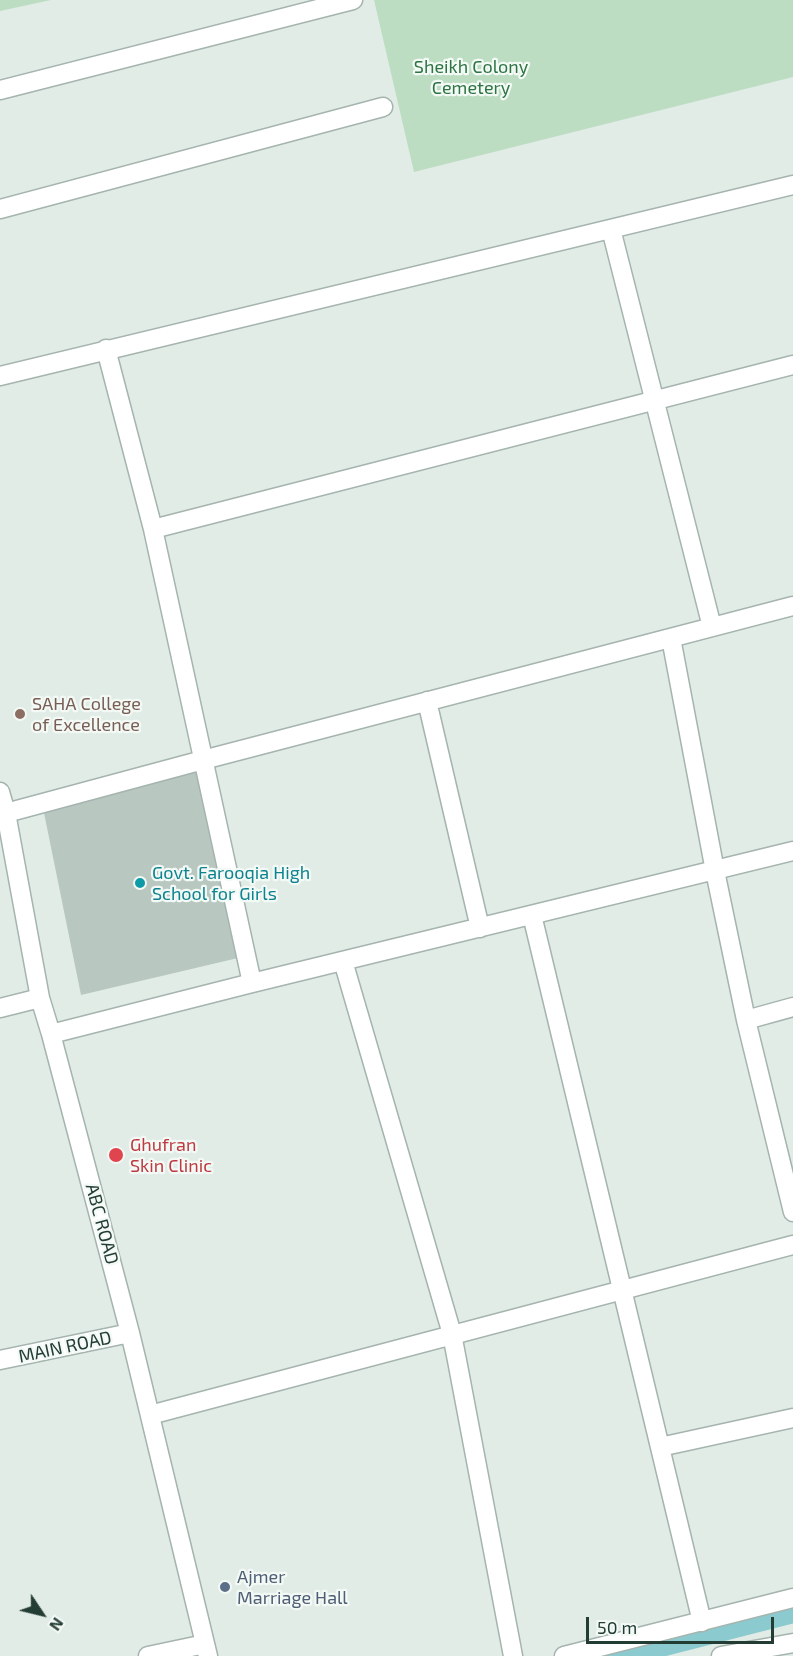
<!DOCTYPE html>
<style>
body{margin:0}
#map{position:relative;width:793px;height:1656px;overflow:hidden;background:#e2ece7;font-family:"Exo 2",sans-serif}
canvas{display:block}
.north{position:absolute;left:12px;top:1584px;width:60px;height:60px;-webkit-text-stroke:4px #f3f9f5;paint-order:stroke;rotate:125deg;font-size:16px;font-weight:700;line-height:24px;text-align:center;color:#233d34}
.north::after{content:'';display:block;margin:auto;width:21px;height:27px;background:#233d34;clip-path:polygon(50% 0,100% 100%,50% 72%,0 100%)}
.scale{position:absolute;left:586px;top:1617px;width:188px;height:27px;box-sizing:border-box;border:3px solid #233d34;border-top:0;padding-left:8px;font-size:18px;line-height:21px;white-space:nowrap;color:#233d34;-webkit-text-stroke:4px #f3f9f5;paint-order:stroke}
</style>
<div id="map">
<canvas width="793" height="1656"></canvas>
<div class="north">N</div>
<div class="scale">50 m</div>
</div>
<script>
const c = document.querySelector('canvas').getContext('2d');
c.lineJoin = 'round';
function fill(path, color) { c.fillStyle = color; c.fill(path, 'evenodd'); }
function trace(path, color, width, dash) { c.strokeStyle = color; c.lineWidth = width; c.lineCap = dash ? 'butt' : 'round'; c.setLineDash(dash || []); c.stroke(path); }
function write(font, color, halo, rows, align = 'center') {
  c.font = font + ' "Exo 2",sans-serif'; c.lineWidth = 4.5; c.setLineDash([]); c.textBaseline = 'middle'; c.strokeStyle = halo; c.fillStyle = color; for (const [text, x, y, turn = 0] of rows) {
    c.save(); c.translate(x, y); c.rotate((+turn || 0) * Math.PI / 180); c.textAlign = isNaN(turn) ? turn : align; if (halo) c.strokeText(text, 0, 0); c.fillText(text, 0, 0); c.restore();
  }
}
fill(new Path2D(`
 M0,0h51l-51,11z
 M374,0h419v77l-379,95z`), '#bcddc2');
trace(new Path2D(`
 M614,1656l179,-46`), '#8bcbd0', 26);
fill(new Path2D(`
 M197,768l41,190 -157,37 -38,-187z`), '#b8c7c0');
const minor = new Path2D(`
 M0,90l353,-90
 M0,209l383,-102
 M611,229l101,398
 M106,349l47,180 99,454
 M0,376l793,-191
 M153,529l640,-164
 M671,638l44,233 31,149 47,192
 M427,701l53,227
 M0,792l6,21 34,185 11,36 79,299 78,323
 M6,813l197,-53 590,-154
 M532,915l170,707
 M343,961l109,373 61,322
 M0,1008l40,-10
 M746,1020l47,-13
 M51,1034l201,-51 541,-132
 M0,1360l130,-27
 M150,1415l643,-170
 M660,1447l133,-29
 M148,1656l57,-12
 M564,1656l229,-58
 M721,1656l72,-13`);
trace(minor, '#a5b4ae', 21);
trace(minor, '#fff', 18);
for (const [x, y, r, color] of [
 [20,714,6,"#8d6e63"],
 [140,883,6,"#0f9aa8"],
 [116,1155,8,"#e0444e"],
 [225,1587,6,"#5c6f8a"]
]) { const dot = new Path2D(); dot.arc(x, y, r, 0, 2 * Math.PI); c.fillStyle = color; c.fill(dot); trace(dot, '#f3f9f5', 2); }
write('18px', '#2d7443', '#f3f9f5', [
 ["Sheikh Colony",471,67],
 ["Cemetery",471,88]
]);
write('18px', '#785e54', '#f3f9f5', [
 ["SAHA College",32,704],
 ["of Excellence",32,725]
], 'left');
write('18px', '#0d838f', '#f3f9f5', [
 ["Govt. Farooqia High",152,873],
 ["School for Girls",152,894]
], 'left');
write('18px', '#be3a42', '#f3f9f5', [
 ["Ghufran",130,1145],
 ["Skin Clinic",130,1166]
], 'left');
write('18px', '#233d34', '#f3f9f5', [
 ["ABC ROAD",102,1224,75],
 ["MAIN ROAD",65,1347,-12]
]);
write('18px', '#4e5e75', '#f3f9f5', [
 ["Ajmer",237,1577],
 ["Marriage Hall",237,1598]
], 'left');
</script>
